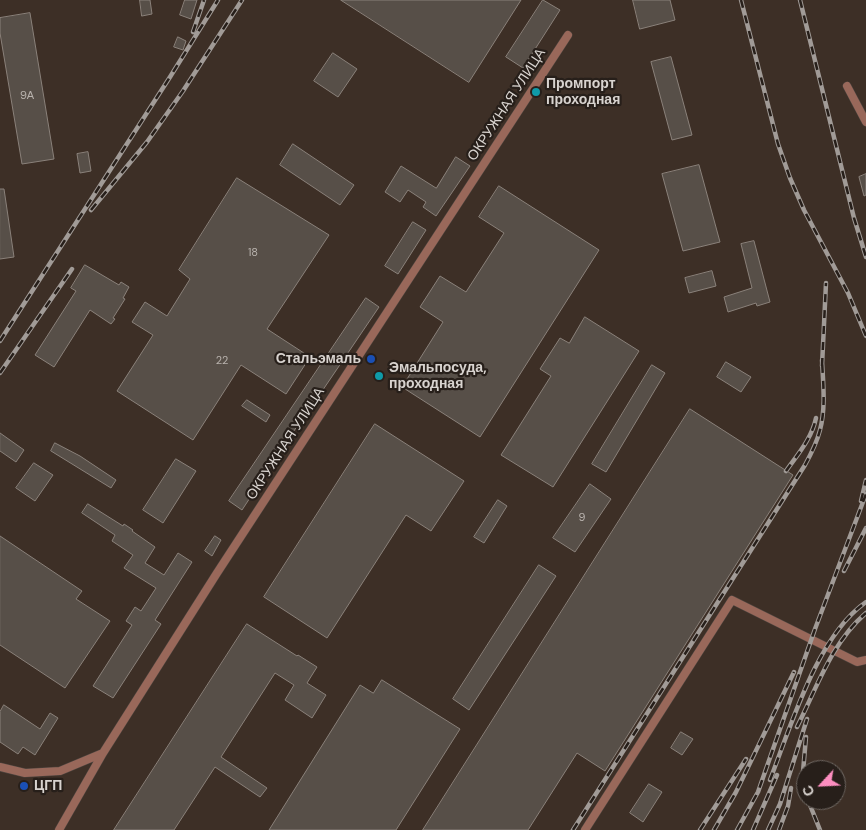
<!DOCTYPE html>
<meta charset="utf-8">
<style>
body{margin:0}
#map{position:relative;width:866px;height:830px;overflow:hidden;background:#312924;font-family:"DM Sans",sans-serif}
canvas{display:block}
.north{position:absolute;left:796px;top:760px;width:50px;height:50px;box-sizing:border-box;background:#271f1a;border:1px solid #6e6762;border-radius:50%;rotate:245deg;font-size:14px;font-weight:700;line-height:20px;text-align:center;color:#d8d3cf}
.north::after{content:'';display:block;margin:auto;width:18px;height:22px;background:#fd8ec0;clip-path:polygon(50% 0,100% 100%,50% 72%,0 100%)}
</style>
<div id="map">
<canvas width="866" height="830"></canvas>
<div class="north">С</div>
</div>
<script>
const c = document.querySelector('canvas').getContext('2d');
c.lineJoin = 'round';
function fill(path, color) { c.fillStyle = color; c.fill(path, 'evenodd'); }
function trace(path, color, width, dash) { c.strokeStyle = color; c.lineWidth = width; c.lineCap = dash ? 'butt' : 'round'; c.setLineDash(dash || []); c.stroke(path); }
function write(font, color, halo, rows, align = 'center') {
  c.font = font + ' "DM Sans",sans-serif'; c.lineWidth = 4.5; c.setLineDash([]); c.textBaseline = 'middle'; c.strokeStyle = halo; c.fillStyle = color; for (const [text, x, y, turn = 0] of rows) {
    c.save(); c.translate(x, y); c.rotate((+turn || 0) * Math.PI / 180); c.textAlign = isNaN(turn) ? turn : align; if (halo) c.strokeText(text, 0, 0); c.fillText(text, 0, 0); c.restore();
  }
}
fill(new Path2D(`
 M0,0h866v830h-866zM806,770h30v30h-30z`), '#3d2f26');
const building = new Path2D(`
 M140,0h10l2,14 -10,2z
 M185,0h12l-6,19 -11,-4z
 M341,0h180l-52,82z
 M543,0l17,10 -37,58 -17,-11z
 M633,0h37l5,20 -35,9z
 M30,13l24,146 -32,5 -22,-131v-15z
 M178,37l8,4 -3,9 -9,-3z
 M333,53l24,16 -19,28 -24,-16z
 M671,57l21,78 -20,5 -21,-78z
 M293,144l61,41 -14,20 -60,-40z
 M88,152l3,19 -11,2 -3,-19z
 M456,157l14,9 -34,50 -13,-9 3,-5 -18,-12 -8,12 -15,-10 16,-26 35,22z
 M699,165l21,77 -37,9 -21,-77z
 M866,174v21l-2,1 -5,-19z
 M237,178l92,57 -62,94 43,28 -24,37 -45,-29 -48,75 -76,-49 36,-56 -21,-13 13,-20 22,14 23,-37 -11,-9z
 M499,186l100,64 -119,187 -78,-50 41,-65 -23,-15 20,-31 26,16 38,-59 -25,-16z
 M0,189h4l10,68 -14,2z
 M413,222l13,8 -28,44 -13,-8z
 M754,241l16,61 -13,4 -1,-3 -28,9 -4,-15 28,-9 -11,-44z
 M85,265l34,20 2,-3 8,5 -6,11 2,1 -12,19 2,1 -4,5 -21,-14 -36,57 -19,-12 41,-64 -5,-3z
 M712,271l4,15 -27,7 -4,-15z
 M366,298l13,9 -67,99 -1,-1 -69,105 -13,-9z
 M585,317l54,34 -86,136 -52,-32 50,-79 -11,-7 20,-31 9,5z
 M726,362l25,15 -10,15 -24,-15z
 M652,365l13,8 -59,99 -14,-8z
 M247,400l23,15 -4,7 -24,-16z
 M690,409l103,66 -188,296 -28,-18 -49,77h-105z
 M375,424l89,57 -33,50 -25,-16 -79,123 -63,-41z
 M0,433l24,17 -8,12 -16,-11z
 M55,443l25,13 36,24 -5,8 -60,-37z
 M176,459l20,12 -33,52 -20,-13z
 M34,463l19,12 -18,26 -19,-13z
 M590,484l21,15 -36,53 -22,-14z
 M498,500l9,6 -23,37 -10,-6z
 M88,504l35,22 1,-2 9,6 -1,1 23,16 -10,16 19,12 14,-22 14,9 -37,58 6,4 -48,74 -20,-12 39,-61 -6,-4 9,-14 6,4 15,-23 -32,-20 9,-13 -21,-14 3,-6 -33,-22z
 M0,536l82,55 -6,8 34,22 -45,67 -65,-43z
 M215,536l6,4 -9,16 -7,-5z
 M539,565l17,11 -87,134 -16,-11z
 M247,624l50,32 1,-1 19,12 -10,16 19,12 -14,23 -27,-18 9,-15 -19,-12 -54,84 46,31 -7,9 -45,-30 -41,63h-60z
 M382,680l78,49 -64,101h-127l91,-145 13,8z
 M4,705l36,24 10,-16 8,5 -23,37 -12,-8 -5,7 -18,-12v-30z
 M681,732l12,7 -11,16 -11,-7z
 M649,784l13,8 -19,30 -13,-9z`);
fill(building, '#574f48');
trace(building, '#8a817a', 1);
const street = new Path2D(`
 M847,86l19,36
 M0,767l25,6 35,-2 43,-18 114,-180 351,-538
 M59,830l44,-77
 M585,830l147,-230 125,62 9,-2`);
trace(street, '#4c443f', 9);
trace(street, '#99685a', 8);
const rail = new Path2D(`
 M741,0l37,144 12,34 14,32 44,83 18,43
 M800,0l54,218 12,39
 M193,32l11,-32
 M91,210l56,-68 36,-51 59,-91
 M0,341l170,-264 48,-77
 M822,366l4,-83
 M0,373l72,-104
 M786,471c12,-17 26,-33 30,-53
 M861,501l5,-21
 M844,571l22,-43
 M797,727c20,-40 35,-85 69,-114
 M770,780c21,-54 47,-144 96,-178
 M806,793l-3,-21 3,-35
 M808,800l12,30
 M573,830l232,-365c6,-11 12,-23 15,-35 6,-22 3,-48 2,-70
 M700,830l46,-71
 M714,830l22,-38 58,-120
 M737,830l21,-38 57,-163 51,-135
 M753,830l24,-55
 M768,830l12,-26 27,-85
 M779,830l9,-24 3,-18`);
trace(rail, '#a19b97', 4.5);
trace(rail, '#271f1a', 2.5, [8]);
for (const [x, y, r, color] of [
 [536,92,5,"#0f9aa8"],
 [371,359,5,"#1a4fb4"],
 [379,376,5,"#0f9aa8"],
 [24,786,5,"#1a4fb4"]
]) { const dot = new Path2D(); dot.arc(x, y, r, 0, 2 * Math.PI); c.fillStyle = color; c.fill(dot); trace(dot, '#271f1a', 2); }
write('11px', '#b8b2ad', null, [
 ["9А",27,96],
 ["18",253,253],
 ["22",222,361],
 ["9",582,518]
]);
write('bold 14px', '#d8d3cf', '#271f1a', [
 ["Промпорт",546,84],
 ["проходная",546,100],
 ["Стальэмаль",361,359,"right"],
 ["Эмальпосуда,",389,368],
 ["проходная",389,384],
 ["ЦГП",34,786]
], 'left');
write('14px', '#d8d3cf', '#271f1a', [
 ["ОКРУЖНАЯ УЛИЦА",507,105,-57],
 ["ОКРУЖНАЯ УЛИЦА",286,444,-57]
]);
</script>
